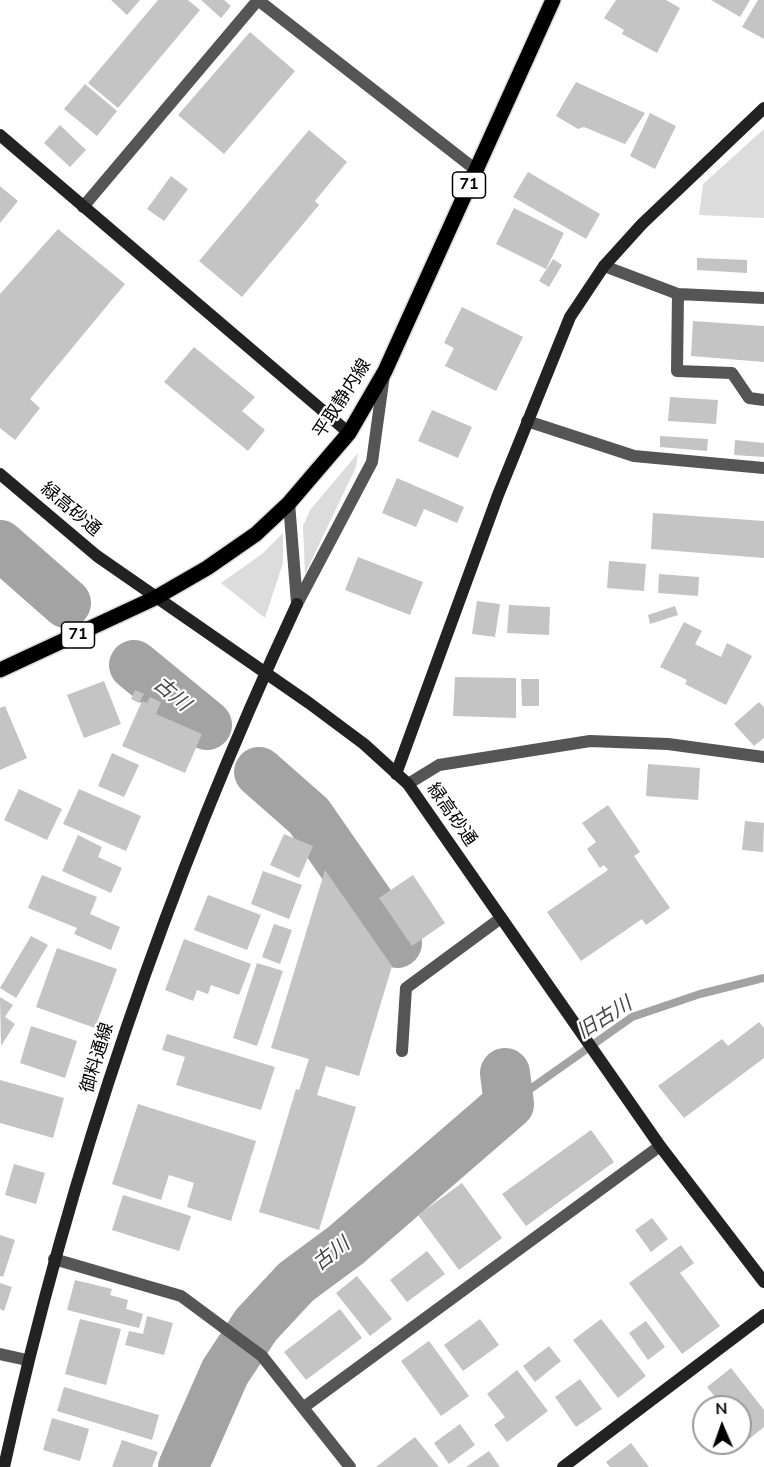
<!DOCTYPE html>
<meta charset="utf-8">
<style>
body{margin:0}
#map{position:relative;width:764px;height:1467px;overflow:hidden;background:#fff;font-family:"Nunito Sans",sans-serif}
canvas{display:block}
.north{position:absolute;left:692px;top:1395px;width:60px;height:60px;box-sizing:border-box;background:#fff;border:2px solid #999;border-radius:50%;rotate:358deg;font-size:16px;font-weight:700;line-height:24px;text-align:center;color:#000}
.north::after{content:'';display:block;margin:auto;width:21px;height:27px;background:#000;clip-path:polygon(50% 0,100% 100%,50% 72%,0 100%)}
</style>
<div id="map">
<canvas width="764" height="1467"></canvas>
<div class="north">N</div>
</div>
<script>
const c = document.querySelector('canvas').getContext('2d');
c.lineJoin = 'round';
function fill(path, color) { c.fillStyle = color; c.fill(path, 'evenodd'); }
function trace(path, color, width, dash) { c.strokeStyle = color; c.lineWidth = width; c.lineCap = dash ? 'butt' : 'round'; c.setLineDash(dash || []); c.stroke(path); }
function write(font, color, halo, rows, align = 'center') {
  c.font = font + ' "Nunito Sans","Noto Sans JP",sans-serif'; c.lineWidth = 4.5; c.setLineDash([]); c.textBaseline = 'middle'; c.strokeStyle = halo; c.fillStyle = color; for (const [text, x, y, turn = 0] of rows) {
    c.save(); c.translate(x, y); c.rotate((+turn || 0) * Math.PI / 180); c.textAlign = isNaN(turn) ? turn : align; if (halo) c.strokeText(text, 0, 0); c.fillText(text, 0, 0); c.restore();
  }
}
fill(new Path2D(`
 M764,129v89l-65,-3 4,-31z
 M358,453l-2,14 -51,107 -2,-48 7,-16z
 M283,533v30l-18,55 -44,-35 41,-29z`), '#dcdcdc');
trace(new Path2D(`
 M509,1104l123,-87 68,-23 64,-16`), '#a3a3a3', 8);
trace(new Path2D(`
 M0,545l66,58
 M134,665l73,60
 M259,772l50,44 88,127
 M183,1467l42,-95 31,-47 40,-43 50,-37 163,-141 -4,-31`), '#a3a3a3', 50);
fill(new Path2D(`
 M111,0h29l-13,15z
 M158,0h30l12,10 -82,98 -30,-25z
 M201,0h23l7,6 -10,12z
 M616,0h50l14,8 -23,45 -35,-19 2,-4 -20,-12z
 M711,0h39l-10,17z
 M758,0h6v39l-22,-12z
 M250,32l45,39 -71,83 -46,-39z
 M576,82l69,31 -20,31 -41,-17 -6,2 -22,-13z
 M85,84l32,27 -20,25 -33,-27z
 M650,113l26,13 -21,43 -25,-13z
 M60,125l26,25 -16,17 -26,-24z
 M309,130l38,32 -32,39 4,4 -77,92 -43,-36z
 M528,172l72,42 -14,25 -73,-42z
 M171,176l17,13 -24,32 -17,-12z
 M0,186l18,15 -18,22z
 M514,208l50,25 -18,36 -50,-25z
 M58,229l67,55 -95,115 10,9 -25,32 -15,-12v-134z
 M697,258l50,2v13l-50,-3z
 M553,259l9,6 -13,22 -10,-6z
 M462,307l61,30 -27,54 -51,-25 9,-18 -10,-5z
 M693,321l71,5v36l-73,-6z
 M194,347l61,50 -13,14 23,19 -17,21 -84,-69z
 M670,397l48,3 -2,24 -48,-3z
 M432,410l40,17 -14,31 -40,-17z
 M660,436l48,3 -1,12 -47,-4z
 M735,440l29,3v14l-30,-2z
 M397,478l67,29 -7,16 -33,-14 -8,18 -34,-14z
 M653,513l111,8v37l-113,-9z
 M358,557l65,25 -13,33 -65,-25z
 M609,561l37,3 -2,27 -37,-3z
 M659,574l40,3 -1,19 -40,-3z
 M477,601l23,3 -5,33 -23,-3z
 M509,605l41,2 -1,28 -42,-2z
 M675,606l3,9 -28,9 -2,-9z
 M684,622l18,9 -7,13 26,13 6,-14 25,13 -26,49 -41,-21 2,-4 -27,-13z
 M455,677l61,1v40l-63,-2z
 M521,679h18v27h-17z
 M104,681l17,43 -37,14 -17,-43z
 M135,690l9,4 -5,9 -8,-4z
 M150,697l11,5 -5,12 46,20 -17,39 -63,-27 20,-45 5,2z
 M759,702l5,5v31l-10,8 -20,-22z
 M5,706l22,52 -27,12v-62z
 M112,753l27,12 -15,32 -26,-11z
 M648,764l52,4 -2,32 -52,-4z
 M19,789l43,20 -15,31 -43,-20z
 M79,789l62,27 -15,35 -63,-27z
 M608,805l32,47 -6,4 36,52 -24,17 -4,-6 -61,42 -34,-49 61,-42 -4,-5 -4,3 -13,-19 9,-7 -14,-19z
 M745,821l19,2 -1,29 -21,-2z
 M284,834l29,12 -14,32 -29,-13z
 M78,835l24,12 -4,10 24,11 -11,25 -49,-22z
 M325,870l67,96 -33,110 -33,-10 -9,29 39,12 -37,123 -60,-18 37,-123 3,1 10,-31 -38,-11z
 M263,871l39,14 -13,34 -38,-15z
 M42,875l55,22 -7,17 30,13 -9,23 -37,-16 3,-6 -49,-20z
 M413,875l32,48 -33,23 -33,-48z
 M208,895l53,20 -14,35 -53,-20z
 M274,924l18,6 -12,34 -18,-7z
 M31,936l17,9 -32,53 -16,-10z
 M184,939l67,25 -12,31 -28,-10 -3,9 -11,-4 -4,11 -28,-11z
 M57,948l60,21 -22,59 -59,-21z
 M257,963l26,8 -26,75 -24,-8z
 M0,997l13,8 -8,12 10,7 -14,22z
 M759,1022l5,6v30l-80,60 -26,-32 64,-47 6,7z
 M31,1026l46,15 -12,37 -45,-15z
 M167,1034l108,33 -14,43 -85,-25 9,-28 -23,-7z
 M0,1080l64,18 -11,40 -53,-15z
 M138,1104l118,37 -25,80 -44,-14 7,-24 -25,-8 -8,25 -49,-16z
 M591,1130l23,32 -88,64 -24,-32z
 M14,1164l31,9 -9,31 -31,-9z
 M462,1183l40,55 -43,32 -41,-55z
 M123,1195l68,21 -12,35 -67,-21z
 M652,1218l16,21 -17,13 -16,-22z
 M0,1235l15,5 -12,37 -3,-1z
 M681,1245l13,18 -14,10 40,53 -38,28 -53,-71z
 M427,1251l18,23 -38,28 -17,-22z
 M357,1276l35,43 -22,17 -34,-43z
 M75,1280l37,9 -2,6 18,5 -2,9 17,5 -4,14 -72,-18z
 M0,1283l12,4 -8,24 -4,-2z
 M340,1309l22,29 -56,42 -22,-28z
 M147,1316l26,7 -9,32 -39,-10 4,-14 14,3z
 M80,1319l41,10 -15,56 -41,-11z
 M480,1319l19,26 -36,26 -19,-26z
 M601,1319l45,57 -28,22 -45,-58z
 M646,1321l19,26 -17,13 -19,-27z
 M429,1341l40,55 -28,20 -40,-55z
 M549,1346l12,15 -26,21 -12,-16z
 M731,1368l33,42v17l-15,12 -9,-11v-21h-17l-16,-20z
 M517,1370l31,41 -41,31 -13,-17 11,-8 -18,-23z
 M580,1379l22,30 -26,18 -21,-30z
 M64,1387l95,28 -7,25 -95,-29z
 M52,1418l37,11 -9,32 -37,-11z
 M460,1424l15,21 -26,19 -15,-21z
 M415,1437l24,30h-63z
 M122,1440l36,12 -6,15h-40z
 M631,1443l18,24h-39l-4,-5z
 M489,1451l11,16h-34z`), '#c4c4c4');
const primary = new Path2D(`
 M0,670l155,-72 52,-30 49,-34 33,-31 60,-70 36,-62 168,-371`);
trace(primary, '#dbdbdb', 18);
trace(new Path2D(`
 M83,207l175,-207
 M604,266l74,28 86,4
 M678,294l-1,77 55,2 17,25 15,2
 M527,421l107,35 130,12
 M402,1051l4,-63 95,-70`), '#555', 12);
trace(new Path2D(`
 M258,0l218,170
 M289,503l8,100
 M297,604l75,-142 12,-87
 M408,784l31,-19 151,-24 78,3 96,13
 M54,1259l127,37 81,60 88,111
 M0,1354l27,6
 M304,1407l356,-261`), '#555', 12);
trace(new Path2D(`
 M0,135l349,298
 M0,474l97,82 212,147 55,41 44,40 252,362 104,136
 M396,774l102,-279 72,-178 34,-51 38,-42 122,-116
 M4,1467c65,-297 165,-588 293,-863
 M563,1467l201,-152`), '#222', 12);
trace(primary, '#000', 15);
for (const [x, y, w] of [
 [469,185,33],
 [78,635,33]
]) { const box = new Path2D(); box.roundRect(x - w / 2, y - 13, w, 26, 4.5); c.fillStyle = '#fff'; c.fill(box); trace(box, '#000', 1.5); }
write('bold 16px', '#000', null, [
 ["71",469,185],
 ["71",78,635]
]);
write('18px', '#000', '#fff', [
 ["平取静内線",343,399,-57],
 ["緑高砂通",70,510,40],
 ["緑高砂通",451,815,55],
 ["御料通線",98,1058,-73]
]);
write('italic 20px', '#444', '#fff', [
 ["古川",171,695,40],
 ["旧古川",605,1019,-32],
 ["古川",332,1255,-38]
]);
</script>
